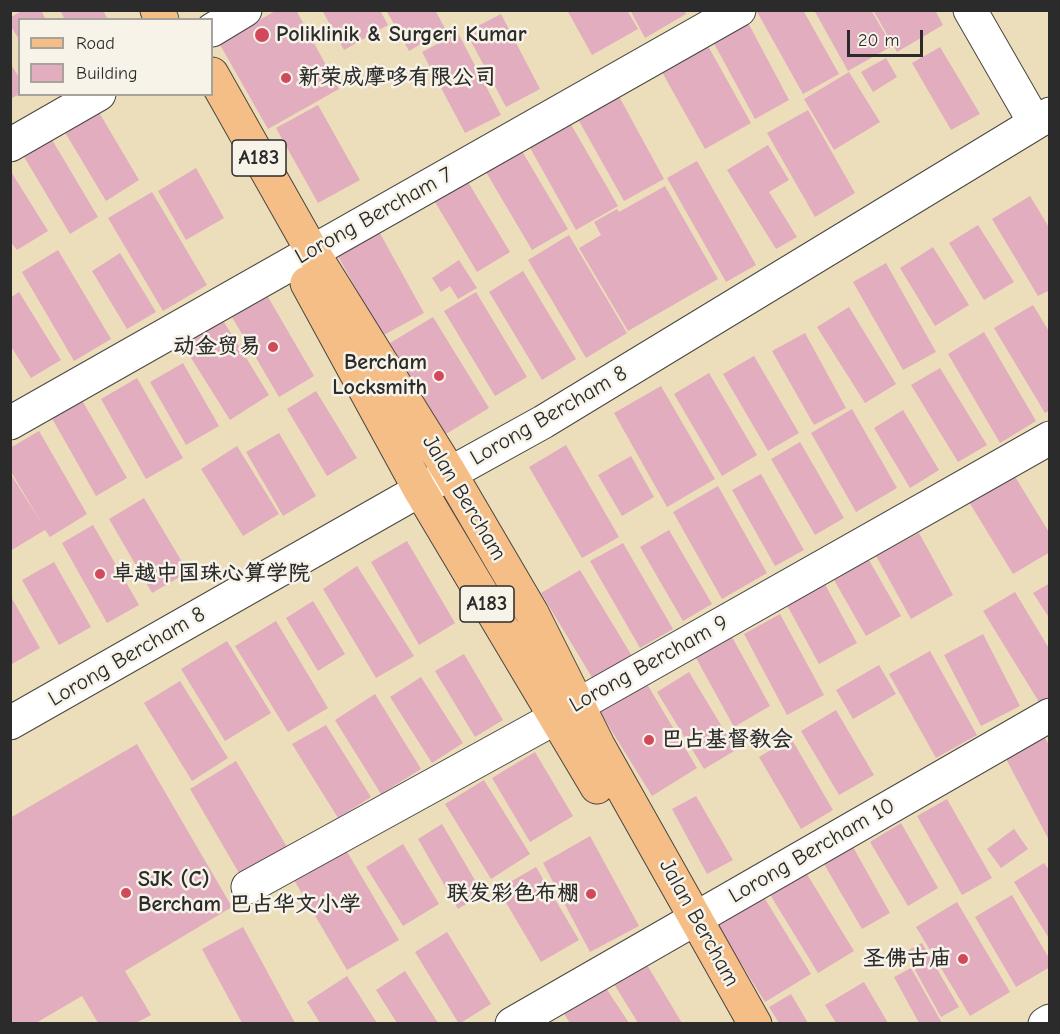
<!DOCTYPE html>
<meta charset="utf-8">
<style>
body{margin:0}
#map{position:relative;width:1060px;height:1034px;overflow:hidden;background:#ecdebb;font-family:"Comic Neue",sans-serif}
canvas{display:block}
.frame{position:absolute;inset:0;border:12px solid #2b2b2b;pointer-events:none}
.legend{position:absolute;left:18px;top:18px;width:195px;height:78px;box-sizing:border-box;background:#f7f3e8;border:2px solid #a5a39c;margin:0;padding:8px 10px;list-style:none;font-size:18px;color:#2b2b2b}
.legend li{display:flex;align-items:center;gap:12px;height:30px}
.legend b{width:30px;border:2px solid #a5a39c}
.scale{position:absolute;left:847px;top:30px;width:76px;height:27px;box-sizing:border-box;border:3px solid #2b2b2b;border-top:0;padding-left:8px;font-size:18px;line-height:21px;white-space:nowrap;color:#2b2b2b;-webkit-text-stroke:4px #f7f3e8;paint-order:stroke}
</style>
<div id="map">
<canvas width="1060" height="1034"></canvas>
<div class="frame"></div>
<ul class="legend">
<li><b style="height:8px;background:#f6be87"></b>Road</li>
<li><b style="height:16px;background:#e2adbe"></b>Building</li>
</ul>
<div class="scale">20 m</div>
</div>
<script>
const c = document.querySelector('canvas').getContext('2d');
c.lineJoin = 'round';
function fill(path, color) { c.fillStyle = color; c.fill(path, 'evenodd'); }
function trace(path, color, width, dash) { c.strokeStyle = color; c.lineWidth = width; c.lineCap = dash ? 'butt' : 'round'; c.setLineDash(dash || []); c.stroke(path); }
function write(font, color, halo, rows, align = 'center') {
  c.font = font + ' "Comic Neue","LXGW WenKai TC",sans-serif'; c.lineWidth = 5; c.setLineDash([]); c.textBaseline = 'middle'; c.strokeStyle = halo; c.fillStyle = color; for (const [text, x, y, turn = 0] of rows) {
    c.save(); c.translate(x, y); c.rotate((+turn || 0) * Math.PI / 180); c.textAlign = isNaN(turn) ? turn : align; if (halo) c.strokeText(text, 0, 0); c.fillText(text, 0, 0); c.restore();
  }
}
fill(new Path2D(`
 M23,10h18l5,10h-26v21l-10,-16v-7z
 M60,10h43l5,10h-43z
 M277,10h19l43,79 -71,40 -49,-86z
 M322,10h58l8,15 -44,25z
 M386,10h49l11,20 -37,21z
 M567,10h60l11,19 -46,26z
 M630,10h54l2,4 -41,24z
 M756,10h47l36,64 -36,20z
 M814,10h57l21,36 -44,25z
 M873,10h62l8,15 -46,27z
 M501,14l39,75 -34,18 -40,-75z
 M745,17l44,83 -34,19 -45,-83z
 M458,33l43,82 -36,18 -43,-81z
 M703,37l48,86 -46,26 -48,-86z
 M940,47l40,67 -29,16 -39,-67z
 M886,58l11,19 -24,15 -12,-20z
 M10,63l10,16v15l-10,5z
 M849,72l31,50 -46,28 -30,-51z
 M615,89l49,90 -40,22 -50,-89z
 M94,104l45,76 -33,21 -46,-77z
 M318,105l42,75 -42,23 -42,-75z
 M808,110l47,83 -40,24 -48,-84z
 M565,114l53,92 -42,24 -52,-93z
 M48,133l50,84 -28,17 -50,-84z
 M768,145l21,35 -20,12 28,45 -21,12 -49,-79z
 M522,151l46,78 -36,21 -46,-78z
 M697,161l59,104 -30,17 -59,-104z
 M196,168l28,50 -38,22 -28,-49z
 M10,170l38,61 -31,19 -7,-9z
 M468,182l42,70 -33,20 -42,-70z
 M665,186l53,93 -90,52 -49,-83 22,-13 -7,-13 23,-13 2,3z
 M152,192l55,93 -44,26 -55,-93z
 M1030,196l20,33v61l-12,6 -46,-77z
 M978,225l36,57 -30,18 -35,-57z
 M376,226l48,87 -42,23 -48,-87z
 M569,235l58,98 -41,25 -58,-98z
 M933,247l36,58 -34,21 -35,-58z
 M58,250l53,89 -37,22 -52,-89z
 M120,253l36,59 -29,17 -35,-58z
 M459,260l18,28 -19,11 -8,-13 -9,6 -9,-14z
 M886,263l50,89 -33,18 -50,-88z
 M523,271l53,88 -34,21 -53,-88z
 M19,292l42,68 -30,18 -21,-33v-47z
 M476,292l51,85 -32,19 -51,-85z
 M268,297l46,79 -35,21 -47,-80z
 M1033,305l17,28v77l-5,3 -51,-85z
 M849,307l47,77 -31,19 -48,-76z
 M221,317l48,78 -39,25 -49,-78z
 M433,317l56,91 -43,26 -56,-91z
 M984,332l52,89 -36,22 -52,-89z
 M805,333l41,75 -32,17 -42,-74z
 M754,356l45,77 -31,18 -45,-77z
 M183,363l36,63 -33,19 -36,-63z
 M940,368l47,77 -29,17 -47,-77z
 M709,373l48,82 -35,21 -48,-82z
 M137,378l46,80 -37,21 -45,-80z
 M661,386l54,93 -48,28 -53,-94z
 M316,391l41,67 -30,18 -40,-67z
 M79,395l48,83 -31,18 -47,-83z
 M852,409l45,79 -41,24 -45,-79z
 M903,410l36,60 -29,18 -36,-60z
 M39,431l48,83 -37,23 -5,-7 -35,21v-78l32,51 -32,-54v-22z
 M279,433l37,63 -33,20 -37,-64z
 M800,442l44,76 -29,17 -44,-76z
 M566,445l53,92 -37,21 -53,-91z
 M237,446l42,68 -36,22 -42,-67z
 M631,456l23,41 -32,19 -24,-41z
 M1011,470l39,64v18l-37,22 -47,-77z
 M761,474l43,76 -29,16 -43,-76z
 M718,486l49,87 -45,26 -49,-87z
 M144,498l44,74 -36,21 -43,-74z
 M93,525l46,80 -32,18 -45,-80z
 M669,530l43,74 -29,17 -43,-74z
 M919,533l34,62 -42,24 -35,-63z
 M407,541l48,82 -36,22 -48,-83z
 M623,543l50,86 -33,19 -50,-87z
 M869,560l32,56 -35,20 -32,-56z
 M54,562l37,65 -32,18 -37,-65z
 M357,566l57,90 -38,22 -53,-89z
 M580,570l52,86 -39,23 -52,-86z
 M821,577l36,66 -38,21 -36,-66z
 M1050,583v36l-17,-26z
 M1015,592l35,58v46l-11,6 -56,-91z
 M10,595l30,53 -28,16 -2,-2z
 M313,601l32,53 -27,17 -32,-53z
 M780,614l44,81 -37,20 -43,-81z
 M276,621l52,87 -40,24 -53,-86z
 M983,634l37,72 -39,20 -37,-71z
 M732,637l38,69 -36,21 -38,-69z
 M227,641l44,72 -46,28 -44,-72z
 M930,651l47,84 -41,23 -47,-84z
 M464,654l39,66 -28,17 -40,-66z
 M879,665l17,29 -43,25 -17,-29z
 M689,672l47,78 -32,19 -47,-77z
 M421,677l42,66 -31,20 -42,-66z
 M180,681l48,77 -36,23 -48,-78z
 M647,684l50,84 -45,28 -52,-84z
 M375,694l46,75 -40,25 -46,-74z
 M836,710l38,65 -35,20 -38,-64z
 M326,725l45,72 -33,21 -46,-74z
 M1044,736l6,11v95l-45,-85z
 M791,738l42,72 -32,19 -42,-72z
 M137,744l95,163 -107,64 26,44 -15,8h-38l-16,-27 -46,27h-26v-205z
 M535,752l38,64 -43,26 -38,-64z
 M236,761l54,91 -47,28 -53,-91z
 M484,780l46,74 -39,25 -46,-75z
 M696,796l37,64 -26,14 -35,-65z
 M947,799l45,79 -30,17 -45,-79z
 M901,823l37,65 -30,18 -38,-64z
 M442,824l41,70 -25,15 -40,-70z
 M1014,829l14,20 -27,19 -14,-19z
 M590,836l49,90 -49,26 -47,-89z
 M403,844l36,60 -36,22 -37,-59z
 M853,847l37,66 -28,16 -38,-65z
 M346,850l53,90 -52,30 -53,-90z
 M1044,863l6,8v69l-36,-58z
 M802,866l52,85 -36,22 -52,-85z
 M536,867l43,73 -38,22 -43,-73z
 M762,894l49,80 -46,28 -49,-79z
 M1012,895l38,65v7l-34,20 -41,-70z
 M957,902l53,90 -40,24 -54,-89z
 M243,927l52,96h-53l-40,-74z
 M447,932l44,72 -32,20 -44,-72z
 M922,943l37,64 -18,10 -36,-65z
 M644,960l38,63h-44l-27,-44z
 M911,968l31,55h-23l-25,-46z
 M405,971l33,52h-41l-21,-33z
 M347,976l30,47h-57l-13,-21z
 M602,982l27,41h-59l-9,-14z
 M864,982l24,41h-52l-11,-18z
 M791,994l17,29h-29l-10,-16z`), '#e2adbe');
const minor = new Path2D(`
 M970,10l65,113
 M212,30l33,-20
 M10,145l89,-51
 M10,423l729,-413
 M10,723l410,-233 123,-68 507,-308
 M248,887l307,-169 495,-280
 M512,1024l538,-309
 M1045,1024l5,-3`);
const major = new Path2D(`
 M157,10l5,10
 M212,74l100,177 138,222 82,140 66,132 157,279
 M307,283l113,207 177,297`);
trace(minor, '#484641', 35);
trace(major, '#484641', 35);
trace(minor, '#fff', 33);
trace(major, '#f6be87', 33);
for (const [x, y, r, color] of [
 [262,35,8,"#d1495b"],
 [286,78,6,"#d1495b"],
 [273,347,6,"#d1495b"],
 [439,376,6,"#d1495b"],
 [100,574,6,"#d1495b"],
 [649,740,6,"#d1495b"],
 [126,893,6,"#d1495b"],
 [591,894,6,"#d1495b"],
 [963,959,6,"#d1495b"]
]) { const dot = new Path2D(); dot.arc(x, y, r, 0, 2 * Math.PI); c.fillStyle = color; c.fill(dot); trace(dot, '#f7f3e8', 2); }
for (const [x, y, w] of [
 [259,158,54],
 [487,604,54]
]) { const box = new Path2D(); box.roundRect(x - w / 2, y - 18, w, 36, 4.5); c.fillStyle = '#f7f3e8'; c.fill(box); trace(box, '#2b2b2b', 1.5); }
write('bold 21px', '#2b2b2b', null, [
 ["A183",259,158],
 ["A183",487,604]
]);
write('bold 22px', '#2b2b2b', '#f7f3e8', [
 ["Poliklinik & Surgeri Kumar",276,35],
 ["新荣成摩哆有限公司",298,78],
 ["动金贸易",261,347,"right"],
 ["Bercham",427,363,"right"],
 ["Locksmith",427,388,"right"],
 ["卓越中国珠心算学院",112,574],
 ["巴占基督教会",661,740],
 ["SJK (C)",138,880],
 ["Bercham 巴占华文小学",138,905],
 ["联发彩色布棚",579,894,"right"],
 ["圣佛古庙",951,959,"right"]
], 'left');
write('22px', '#2b2b2b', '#f7f3e8', [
 ["Lorong Bercham 7",374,216,-29],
 ["Lorong Bercham 8",549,416,-30],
 ["Jalan Bercham",464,498,59],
 ["Lorong Bercham 8",127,657,-30],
 ["Lorong Bercham 9",649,664,-29],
 ["Lorong Bercham 10",812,851,-30],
 ["Jalan Bercham",699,923,61]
]);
</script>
